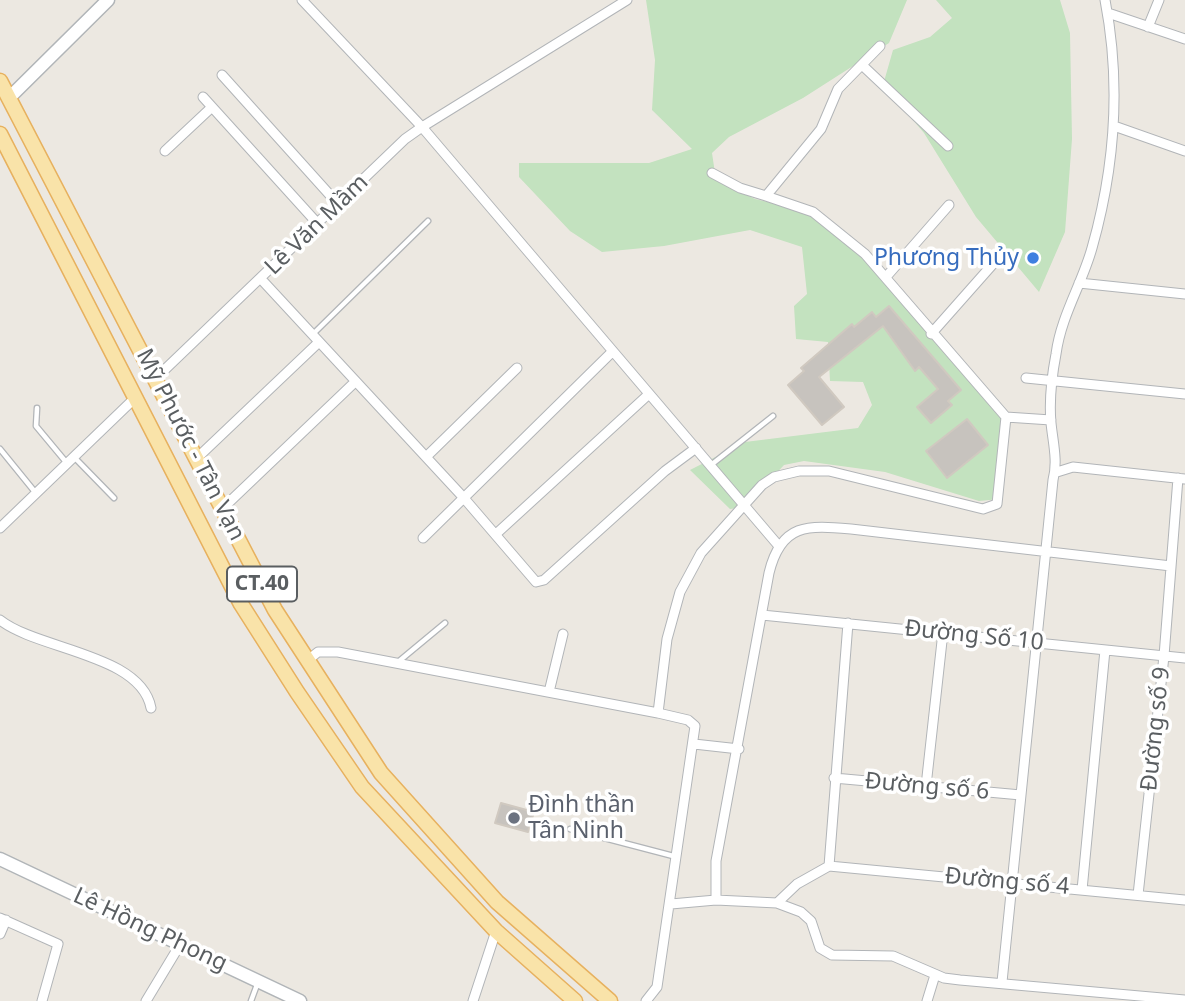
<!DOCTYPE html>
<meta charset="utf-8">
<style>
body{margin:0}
canvas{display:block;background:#ece8e1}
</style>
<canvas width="1185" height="1001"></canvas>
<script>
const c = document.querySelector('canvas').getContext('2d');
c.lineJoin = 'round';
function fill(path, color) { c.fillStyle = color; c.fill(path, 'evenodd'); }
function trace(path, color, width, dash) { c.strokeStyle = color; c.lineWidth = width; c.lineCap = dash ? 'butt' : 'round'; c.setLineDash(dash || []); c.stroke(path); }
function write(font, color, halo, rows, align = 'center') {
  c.font = font + ' "Noto Sans",sans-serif'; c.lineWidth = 7; c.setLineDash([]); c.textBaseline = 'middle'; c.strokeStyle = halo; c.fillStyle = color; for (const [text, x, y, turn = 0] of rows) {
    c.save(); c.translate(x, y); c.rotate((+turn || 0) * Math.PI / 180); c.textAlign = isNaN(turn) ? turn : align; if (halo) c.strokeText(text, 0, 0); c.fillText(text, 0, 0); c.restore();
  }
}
fill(new Path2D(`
 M646,0h261l-18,43 -86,55 -74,39 -17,16 4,27 39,19 64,15 33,32 154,171 -6,82 -21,2 -94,-29 -81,-11 -20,4 -39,42 -15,2 -40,-39 55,-28 113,-14 14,-23 -9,-23 -33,-1 -2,-39 -32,-3 -2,-33 13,-12 -5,-47 -52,-17 -86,16 -62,6 -32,-21 -51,-54v-14h130l43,-14 -40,-39 3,-50z
 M936,0h124l10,33 2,106 -7,93 -26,60 -63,-75 -52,-84 -41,-48 10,-35 37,-13 22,-19z`), '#c3e2bf');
const building = new Path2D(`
 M889,306l72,84 -13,11 4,4 -21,18 -14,-16 21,-18 -19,-22 -4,4 -32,-45 -64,51 25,30 -22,18 -34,-40 16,-14 -3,-3 51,-44 2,3 18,-15 4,5z
 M967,419l21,26 -41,33 -21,-27z
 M501,803l33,9 -6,20 -33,-9z`);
fill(building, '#c7c3be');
trace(building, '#d0c9c0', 2);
const lane = new Path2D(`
 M312,335l116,-114
 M37,408l-1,18 30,36
 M0,449l35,43
 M74,457l40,41
 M711,465l62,-49
 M398,662l47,-39
 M570,829l107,28
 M251,1001l7,-19`);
const street = new Path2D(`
 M302,0l120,127 205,-127
 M1108,13l77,26
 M1148,27l11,-27
 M880,46l-42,43 -17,40 -55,67 47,16 52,42 141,163 45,3
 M862,65l86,81
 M222,75l116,129
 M203,97l115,127
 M1114,126l71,25
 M165,151l47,-44
 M712,173l28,15 26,8
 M886,277l63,-72
 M261,279l202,218 73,85 8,-2 121,-109 31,-23
 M1079,283l106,11
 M931,334l69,-78
 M156,378l249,-239 17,-12 356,418
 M1026,378l159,16
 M426,457l91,-89
 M197,458l121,-115
 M1057,472l16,-5 112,12
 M223,508l132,-126
 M0,528l135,-130
 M496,534l153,-140
 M423,538l189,-186
 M762,615l423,43
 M0,620c38,30 141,34 151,88
 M308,660l10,-8h20l320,61 30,7 7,6 -38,261 -11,14
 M549,692l14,-58
 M658,713l9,-74 13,-47 21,-39 61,-68 12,-8 25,-6h30l154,38 14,-5 9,-87
 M694,744l45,5
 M834,778l187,17
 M926,786l17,-154
 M829,866l356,34
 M1082,890l23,-240
 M1138,895l26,-239 14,-178
 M716,900v-39l53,-288c12,-50 39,-48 82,-44l320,37
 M777,903l24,9 10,9 9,27 12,7 61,1 51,22 16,2 225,20
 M671,904l45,-4 61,3 20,-19 32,-18 19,-243
 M0,918l58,26 -16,57
 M0,934l6,-14
 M1002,982l51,-502c5,-19 0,-37 -2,-57 -2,-22 1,-48 5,-69 5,-38 26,-70 36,-106 23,-81 29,-165 13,-248
 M146,1001l35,-58
 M473,1001l23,-70
 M927,1001l8,-26`);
const secondary = new Path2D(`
 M9,98l99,-98
 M0,859l300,142`);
const primary = new Path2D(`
 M0,81l275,529 106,163 116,129 113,99
 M0,134l241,470 56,88 65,95 134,144 79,70`);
trace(lane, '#b2b5b8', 7);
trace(street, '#b2b5b8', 11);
trace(secondary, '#b1b5b8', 15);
trace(primary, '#e7b15f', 17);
trace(lane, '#fff', 4.5);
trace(street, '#fff', 9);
trace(secondary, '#fff', 12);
trace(primary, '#f9e3a9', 14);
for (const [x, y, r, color] of [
 [1033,258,7,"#3f7fe0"],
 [514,818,7,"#6b7280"]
]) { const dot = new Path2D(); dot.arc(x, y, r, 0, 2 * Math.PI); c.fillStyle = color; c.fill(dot); trace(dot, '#fff', 2.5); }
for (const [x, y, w] of [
 [262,584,70]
]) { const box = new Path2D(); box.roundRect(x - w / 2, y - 17.5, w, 35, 5); c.fillStyle = '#fff'; c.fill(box); trace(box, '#5a5e61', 2); }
write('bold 21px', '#5a5e61', null, [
 ["CT.40",262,584]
]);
write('23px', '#5a5e61', '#fff', [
 ["Lê Văn Mầm",317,225,-44],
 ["Mỹ Phước - Tân Vạn",190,445,63],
 ["Đường Số 10",974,636,6],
 ["Đường số 9",1156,729,-84],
 ["Đường số 6",927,787,5],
 ["Đường số 4",1007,882,5],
 ["Lê Hồng Phong",150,930,25]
]);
write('23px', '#366cbe', '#fff', [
 ["Phương Thủy",1019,258]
], 'right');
write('23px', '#5b616d', '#fff', [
 ["Đình thần",528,805],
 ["Tân Ninh",528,831]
], 'left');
</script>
